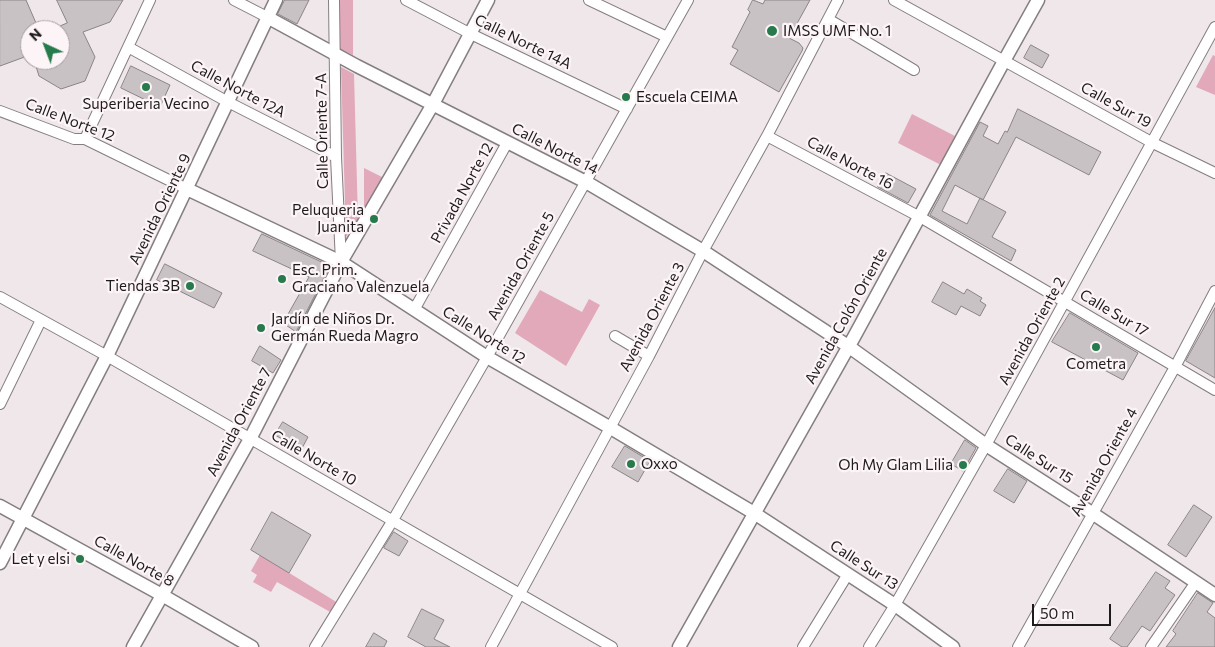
<!DOCTYPE html>
<meta charset="utf-8">
<style>
body{margin:0}
#map{position:relative;width:1215px;height:647px;overflow:hidden;background:#efe7e9;font-family:Commissioner,sans-serif}
canvas{display:block}
.north{position:absolute;left:20px;top:20px;width:50px;height:50px;box-sizing:border-box;background:#fdf4f7;border:1px solid #a39d9f;border-radius:50%;rotate:317deg;font-size:14px;font-weight:700;line-height:20px;text-align:center;color:#1d1b1b}
.north::after{content:'';display:block;margin:auto;width:18px;height:22px;background:#267a4c;clip-path:polygon(50% 0,100% 100%,50% 72%,0 100%)}
.scale{position:absolute;left:1032px;top:604px;width:79px;height:22px;box-sizing:border-box;border:2px solid #1d1b1b;border-top:0;padding-left:6px;font-size:15px;line-height:18px;white-space:nowrap;color:#1d1b1b;-webkit-text-stroke:4px #fdf4f7;paint-order:stroke}
</style>
<div id="map">
<canvas width="1215" height="647"></canvas>
<div class="north">N</div>
<div class="scale">50 m</div>
</div>
<script>
const c = document.querySelector('canvas').getContext('2d');
c.lineJoin = 'round';
function fill(path, color) { c.fillStyle = color; c.fill(path, 'evenodd'); }
function trace(path, color, width, dash) { c.strokeStyle = color; c.lineWidth = width; c.lineCap = dash ? 'butt' : 'round'; c.setLineDash(dash || []); c.stroke(path); }
function write(font, color, halo, rows, align = 'center') {
  c.font = font + ' Commissioner,sans-serif'; c.lineWidth = 4.5; c.setLineDash([]); c.textBaseline = 'middle'; c.strokeStyle = halo; c.fillStyle = color; for (const [text, x, y, turn = 0] of rows) {
    c.save(); c.translate(x, y); c.rotate((+turn || 0) * Math.PI / 180); c.textAlign = isNaN(turn) ? turn : align; if (halo) c.strokeText(text, 0, 0); c.fillText(text, 0, 0); c.restore();
  }
}
fill(new Path2D(`
 M339,0h14v55l-14,-6z
 M1213,55l2,1v39l-19,-8z
 M341,67l13,7 4,146 -12,17z
 M912,114l43,22 -14,29 -43,-22z
 M364,168l20,10 -20,36z
 M540,290l42,22 7,-13 11,6 -34,61 -51,-33z
 M260,555l78,48 -6,10 -55,-31 -6,10 -18,-10 4,-7 -6,-4z`), '#e1a9ba');
const building = new Path2D(`
 M0,0h26l13,30h-9v25l-30,11z
 M57,0h66l-13,22 -27,10 12,25 -10,24 -24,8 -22,-13 -5,-16h26v-34l7,-3z
 M285,0h24l-12,24 -19,-10z
 M753,0l10,4 2,-4h45l-21,38 10,5 4,5 -1,3 -23,41 -49,-28 8,-14 -6,-3 18,-35 -2,-2z
 M1031,45l18,10 -7,13 -18,-10z
 M131,66l39,19 -10,22 -39,-19z
 M1018,109l83,43 -12,23 -73,-38 -33,63 -28,-15 -13,26 25,13 13,-26 26,14 -14,25 24,13 -5,11 -81,-46 50,-93 8,4 -5,10 15,8 7,-13 2,1z
 M886,173l30,16 -8,14 -30,-16z
 M262,234l68,32 -34,66 -13,-9 26,-46 -56,-26z
 M165,264l57,29 -8,15 -57,-28z
 M943,282l21,12 3,-5 15,9 -2,3 6,4 -6,11 -19,-10 -5,9 -24,-13z
 M1215,308v70l-29,-17z
 M1070,313l68,40 -15,27 -71,-38z
 M260,346l21,14 -8,13 -21,-12z
 M283,422l25,15 -7,13 -26,-15z
 M965,440l11,8 -13,23 -12,-7z
 M625,446l25,15 -12,21 -26,-15z
 M1008,469l19,12 -13,22 -20,-12z
 M1194,505l18,12 -26,40 -18,-12z
 M272,512l39,23 -22,38 -38,-23z
 M394,532l14,9 -9,15 -15,-8z
 M1156,572l14,9 -5,7 10,7 -25,36 -8,-5 -15,21h-5l-12,-8z
 M1198,593l15,10 -6,9 8,6v29h-49l10,-13 -3,-3z
 M422,609l22,11 -10,19 16,8h-24l-18,-10z
 M374,633l13,8 -3,6h-18z`);
fill(building, '#c9c2c4');
trace(building, '#8b8486', 1);
const minor = new Path2D(`
 M234,0l33,17
 M334,0l2,157 5,105
 M406,0l65,34 156,75
 M589,0l78,37
 M894,0l259,143 62,30
 M828,19l86,51
 M128,47l100,55 108,55
 M0,111l74,28h11l102,50
 M767,136l153,81 295,173
 M85,139l65,-139
 M0,297l107,59 505,291
 M414,310l93,-167
 M615,336l34,20
 M0,404l41,-84
 M315,647l78,-127 94,-163 201,-357
 M491,647l158,-291 54,-105 64,-115 71,-136
 M803,647l45,-73
 M869,647l26,-42 91,-160 229,-418
 M1018,647l157,-280 40,-76
 M1151,647l45,-65`);
const tertiary = new Path2D(`
 M267,17l90,49 229,116 117,69 145,95 138,99 106,68 123,82
 M187,189l154,73 146,95 122,70 145,86 141,92 58,42
 M0,506l162,89 90,52
 M0,563l107,-207 169,-356
 M133,647l117,-208 91,-177 92,-158 55,-104
 M679,647l175,-310 150,-276 34,-61`);
trace(minor, '#857e80', 12);
trace(tertiary, '#857e80', 15);
trace(minor, '#fff', 10);
trace(tertiary, '#fff', 12);
for (const [x, y, r, color] of [
 [772,31,6,"#267a4c"],
 [146,87,5,"#267a4c"],
 [626,97,5,"#267a4c"],
 [374,219,5,"#267a4c"],
 [282,279,5,"#267a4c"],
 [190,286,5,"#267a4c"],
 [261,328,5,"#267a4c"],
 [1096,347,5,"#267a4c"],
 [631,464,5,"#267a4c"],
 [963,465,5,"#267a4c"],
 [80,559,5,"#267a4c"]
]) { const dot = new Path2D(); dot.arc(x, y, r, 0, 2 * Math.PI); c.fillStyle = color; c.fill(dot); trace(dot, '#fdf4f7', 2); }
write('15px', '#1d1b1b', '#fdf4f7', [
 ["IMSS UMF No. 1",783,31],
 ["Escuela CEIMA",636,97],
 ["Superiberia Vecino",146,104,"center"],
 ["Peluqueria",364,210,"right"],
 ["Juanita",364,227,"right"],
 ["Esc. Prim.",292,270],
 ["Graciano Valenzuela",292,287],
 ["Tiendas 3B",180,286,"right"],
 ["Jardín de Niños Dr.",271,319],
 ["Germán Rueda Magro",271,336],
 ["Cometra",1096,364,"center"],
 ["Oxxo",641,464],
 ["Oh My Glam Lilia",953,465,"right"],
 ["Let y elsi",70,559,"right"]
], 'left');
write('15px', '#1d1b1b', '#fdf4f7', [
 ["Calle Norte 14A",523,42,26],
 ["Calle Norte 12A",238,89,28],
 ["Calle Sur 19",1116,105,29],
 ["Calle Norte 12",70,120,21],
 ["Calle Oriente 7-A",322,131,-91],
 ["Calle Norte 14",555,149,27],
 ["Calle Norte 16",850,163,28],
 ["Privada Norte 12",462,193,-61],
 ["Avenida Oriente 9",160,209,-64],
 ["Avenida Oriente 5",521,266,-61],
 ["Calle Sur 17",1114,313,31],
 ["Avenida Colón Oriente",846,316,-61],
 ["Avenida Oriente 3",652,317,-62],
 ["Avenida Oriente 2",1032,331,-61],
 ["Calle Norte 12",484,335,32],
 ["Avenida Oriente 7",239,422,-62],
 ["Calle Norte 10",314,458,30],
 ["Calle Sur 15",1039,459,33],
 ["Avenida Oriente 4",1104,462,-61],
 ["Calle Norte 8",134,561,29],
 ["Calle Sur 13",864,565,33]
]);
</script>
